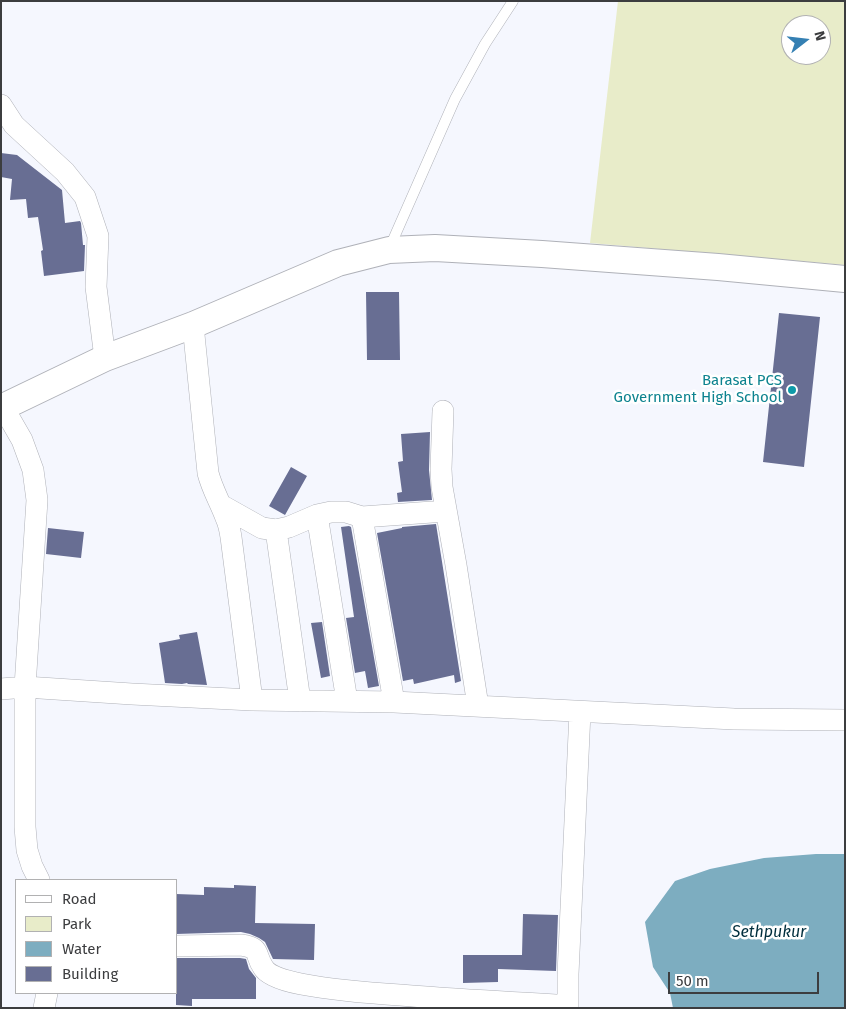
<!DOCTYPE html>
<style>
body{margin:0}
#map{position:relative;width:846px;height:1009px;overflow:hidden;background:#f5f7fe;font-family:"Fira Sans",sans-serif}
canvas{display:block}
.frame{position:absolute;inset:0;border:2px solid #3c3d3f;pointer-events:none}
.legend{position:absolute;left:15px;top:879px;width:162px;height:115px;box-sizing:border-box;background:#fff;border:1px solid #b1b1b2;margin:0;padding:6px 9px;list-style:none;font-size:15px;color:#3c3d3f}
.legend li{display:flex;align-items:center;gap:10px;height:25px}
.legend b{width:25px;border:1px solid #b1b1b2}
.north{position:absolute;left:781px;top:15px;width:50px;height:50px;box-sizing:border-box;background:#fff;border:1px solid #b1b1b2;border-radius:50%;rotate:74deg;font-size:14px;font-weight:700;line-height:20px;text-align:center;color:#3c3d3f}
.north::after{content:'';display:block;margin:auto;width:18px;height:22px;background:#3580b3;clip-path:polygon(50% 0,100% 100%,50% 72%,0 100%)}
.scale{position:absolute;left:668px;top:972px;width:151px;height:22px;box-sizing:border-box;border:2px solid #3c3d3f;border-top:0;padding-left:6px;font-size:15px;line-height:18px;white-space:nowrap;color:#3c3d3f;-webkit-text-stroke:4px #fff;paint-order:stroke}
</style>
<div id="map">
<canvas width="846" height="1009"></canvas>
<div class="frame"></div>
<ul class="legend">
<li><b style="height:6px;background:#fff"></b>Road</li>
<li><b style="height:14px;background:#e8ecc9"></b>Park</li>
<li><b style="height:14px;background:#7dadc0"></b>Water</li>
<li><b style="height:14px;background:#686e93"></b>Building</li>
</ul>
<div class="north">N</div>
<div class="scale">50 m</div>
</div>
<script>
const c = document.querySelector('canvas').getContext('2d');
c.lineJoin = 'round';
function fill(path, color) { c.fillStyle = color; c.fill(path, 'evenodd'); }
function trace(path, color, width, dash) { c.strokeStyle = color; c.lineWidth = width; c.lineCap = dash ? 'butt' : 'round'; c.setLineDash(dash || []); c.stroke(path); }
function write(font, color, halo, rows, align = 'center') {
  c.font = font + ' "Fira Sans",sans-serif'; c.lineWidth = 5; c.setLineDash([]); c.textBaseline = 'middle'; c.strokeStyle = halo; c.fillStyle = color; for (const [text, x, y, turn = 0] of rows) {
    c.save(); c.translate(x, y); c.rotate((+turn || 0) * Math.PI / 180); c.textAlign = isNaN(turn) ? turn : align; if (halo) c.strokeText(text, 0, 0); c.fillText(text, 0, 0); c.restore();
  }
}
fill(new Path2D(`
 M618,1h227v264l-255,-22zM791,25h30v30h-30z`), '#e8ecc9');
fill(new Path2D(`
 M816,854h29v154h-172l-3,-15 -17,-26 -8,-45 30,-41 35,-12 54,-11z`), '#7dadc0');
fill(new Path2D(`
 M1,153l16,2 45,35 3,33 15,-2 1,2 2,22h2l-1,26 -40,5 -3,-25 2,-1 -5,-33 -10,1 -2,-19 -16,1 2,-21 -11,-2z
 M366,292h33l1,68h-33z
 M779,313l41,4 -16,150 -41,-5z
 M430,432l-1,38 3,30 -34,2 -1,-9 5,-1 -4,-30 5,-1 -2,-27z
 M291,467l16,9 -22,39 -16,-9z
 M436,524l25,157 -6,2 -1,-8 -40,9 -1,-5 -10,2 -26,-148 25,-5v-1z
 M349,526l2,1 28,159 -11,2 -3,-17 -10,2 -9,-55 8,-1 -13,-90z
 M48,528l36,4 -3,26 -35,-4z
 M322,622l8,54 -9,2 -10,-55z
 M197,632l10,53 -19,-1 -1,-1 -5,1 -17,-1 -6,-40 21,-4 -1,-4z
 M234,885l22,1 -1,37 60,1 -1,36 -41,-1 -8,-17 -6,-4 -9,-4 -9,-2 -65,2v-40l28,1v-8l30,1z
 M523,914l35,1 -2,56 -58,-2v13l-35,1v-28h59z
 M176,958h64l6,1 3,10 7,9v21h-64v7l-16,-1z`), '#686e93');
const service = new Path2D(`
 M389,249l66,-150 30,-55 28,-43`);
const minor = new Path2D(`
 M1,105l13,20 51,47 20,25 13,39 -2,51 9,71
 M193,325l15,148c4,16 12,29 18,45 3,6 4,13 5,19l21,163
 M3,407l19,33 11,30 4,30 -12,187v140l2,23 5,16 7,14
 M443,411l-2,58 1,18 14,78 22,141
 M221,505l41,23 14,2 13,-3 28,-12 14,-3h15l16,5 84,-6
 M317,515l30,186
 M362,517l32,185
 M276,530l24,171
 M1,689l24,-2 107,7 120,6 142,2 340,17 111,1
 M176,946l65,-1c21,3 13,9 22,22 5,10 28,15 38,17 32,6 66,9 99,11 56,5 112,7 168,11
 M44,1008l3,-15
 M568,1008v-34l12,-262`);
const tertiary = new Path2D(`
 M1,408l104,-50 88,-33 145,-62 51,-13 46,-2 107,6 176,13 127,12`);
trace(service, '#afb1b8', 11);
trace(minor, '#afb1b8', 22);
trace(tertiary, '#afb1b8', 28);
trace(service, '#fff', 10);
trace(minor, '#fff', 21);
trace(tertiary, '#fff', 26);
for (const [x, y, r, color] of [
 [792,390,5,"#0f9aa8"]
]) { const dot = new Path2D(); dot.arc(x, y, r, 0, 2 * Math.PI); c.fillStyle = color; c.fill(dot); trace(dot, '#fff', 2); }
write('15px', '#0d838f', '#fff', [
 ["Barasat PCS",782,381],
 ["Government High School",782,398]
], 'right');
write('italic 16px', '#002e3d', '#fff', [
 ["Sethpukur",769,933]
]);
</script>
